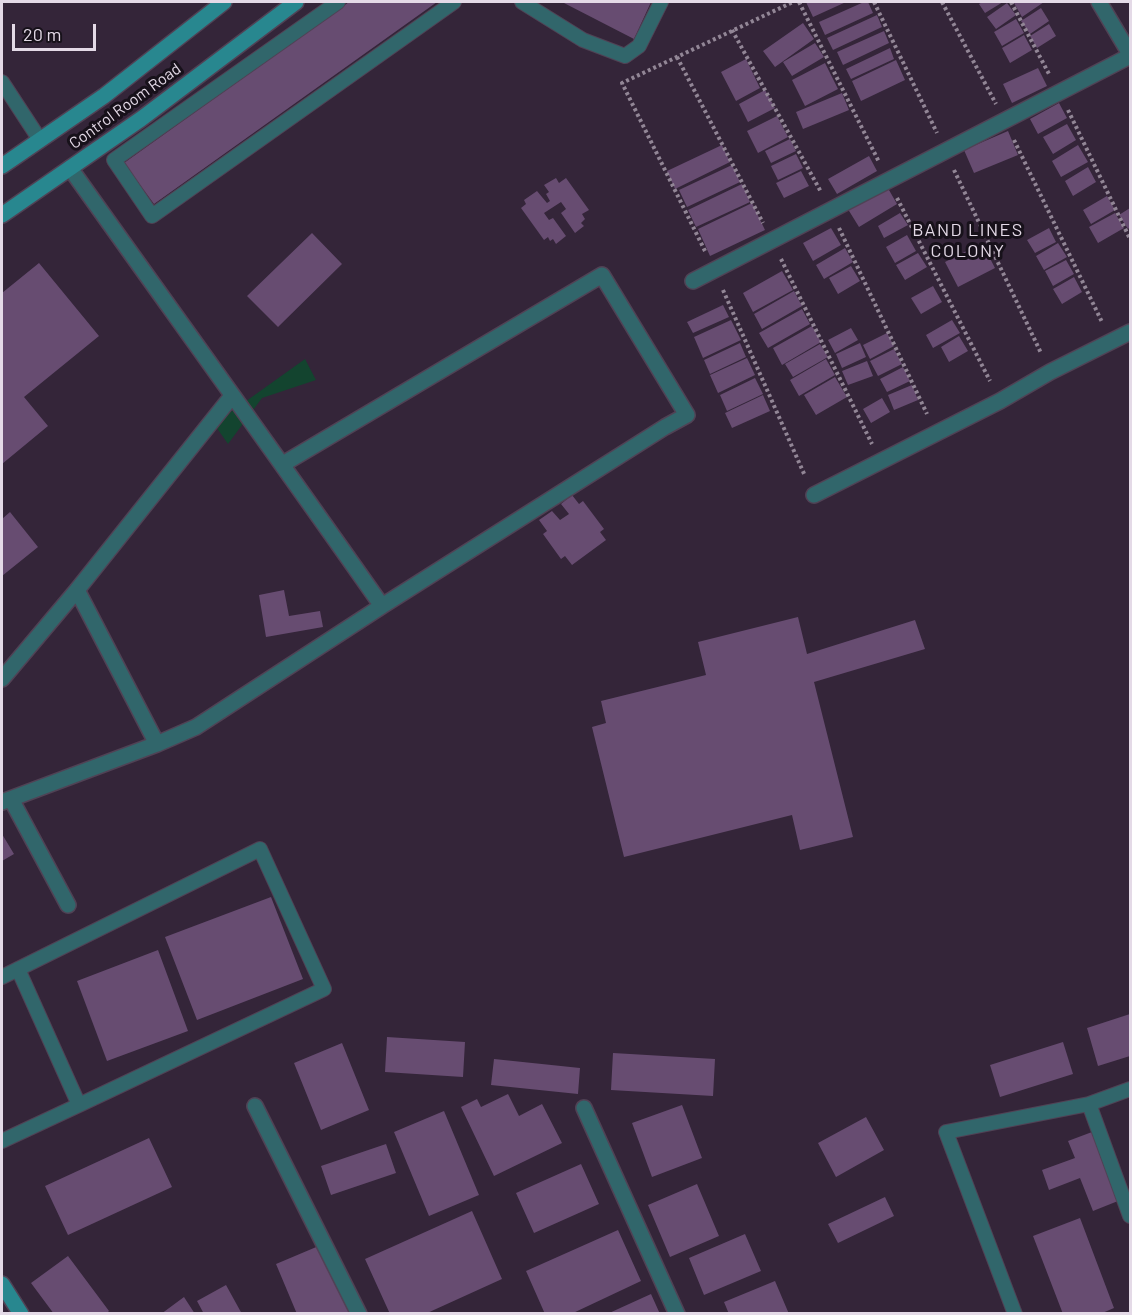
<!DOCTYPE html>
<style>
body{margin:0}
#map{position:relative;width:1132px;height:1315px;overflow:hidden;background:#342539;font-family:Barlow,sans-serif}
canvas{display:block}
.frame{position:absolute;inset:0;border:3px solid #e4dae7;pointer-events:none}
.scale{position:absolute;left:12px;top:24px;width:84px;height:27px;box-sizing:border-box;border:3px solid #e4dae7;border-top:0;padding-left:8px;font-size:18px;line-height:21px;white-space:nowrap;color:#e4dae7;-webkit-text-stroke:4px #17111a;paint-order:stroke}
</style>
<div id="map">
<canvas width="1132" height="1315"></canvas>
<div class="frame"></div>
<div class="scale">20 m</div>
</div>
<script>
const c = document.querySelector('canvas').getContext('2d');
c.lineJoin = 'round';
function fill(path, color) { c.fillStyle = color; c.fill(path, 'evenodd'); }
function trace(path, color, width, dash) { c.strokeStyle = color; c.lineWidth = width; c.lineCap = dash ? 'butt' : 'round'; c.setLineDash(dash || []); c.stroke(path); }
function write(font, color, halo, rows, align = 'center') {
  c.font = font + ' Barlow,sans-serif'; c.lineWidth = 6; c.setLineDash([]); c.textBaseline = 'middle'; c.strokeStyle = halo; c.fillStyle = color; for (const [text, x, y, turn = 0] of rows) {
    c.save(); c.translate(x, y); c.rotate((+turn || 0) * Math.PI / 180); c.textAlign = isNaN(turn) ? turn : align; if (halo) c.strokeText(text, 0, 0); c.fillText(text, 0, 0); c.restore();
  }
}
fill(new Path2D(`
 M305,359l11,21 -54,18 -34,46 -14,-20z`), '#13442f');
fill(new Path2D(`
 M349,2h88l-283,202 -30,-41z
 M565,2h86l-17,37 -70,-36z
 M806,2h40l-33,15z
 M864,2h4l5,11 -48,22 -6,-13z
 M982,2h21l-18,11 -6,-9z
 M1016,2h28l-22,15 -8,-14z
 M1007,3l9,12 -20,14 -9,-12z
 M1041,8l8,13 -19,13 -9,-13z
 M877,15l5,12 -49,23 -6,-12z
 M1016,19l8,14 -22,13 -8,-14z
 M803,23l11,16 -39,28 -12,-16z
 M1049,24l7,12 -19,12 -7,-12z
 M884,31l5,12 -46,22 -6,-13z
 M1024,35l8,15 -22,13 -8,-15z
 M815,43l9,14 -32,19 -9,-14z
 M890,48l4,11 -43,20 -5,-10z
 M746,59l14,29 -24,13 -15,-29z
 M896,60l9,20 -44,21 -9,-20z
 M825,63l13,26 -33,17 -13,-26z
 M1038,68l9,18 -35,17 -9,-19z
 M765,90l10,18 -27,14 -9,-18z
 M842,93l7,17 -46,19 -7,-17z
 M1059,103l8,15 -29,16 -8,-15z
 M777,116l11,21 -30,16 -11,-22z
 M1067,124l9,16 -23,14 -10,-17z
 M1008,131l10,24 -44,18 -10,-23z
 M790,139l6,12 -25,12 -6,-12z
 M722,145l8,17 -55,27 -8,-18z
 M1078,145l10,17 -27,15 -9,-16z
 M796,154l7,14 -25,12 -7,-14z
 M869,156l8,15 -40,23 -9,-15z
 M732,165l8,17 -53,25 -8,-17z
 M1088,167l8,15 -23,14 -8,-15z
 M801,171l8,15 -25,12 -8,-15z
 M556,178l3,5 7,-5 23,32 -7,4 3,5 -4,4 3,3 -9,7 -14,-20 5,-4 -5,-7 -17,11 5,7 4,-2 13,18 -10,8 -3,-5 -3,2 -2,-4 -4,3 -23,-32 5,-4 -2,-4 13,-9 10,12 3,-2 -4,-7 3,-2 -5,-7z
 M885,183l12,21 -38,23 -13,-21z
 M742,184l8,18 -54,25 -8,-17z
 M1107,196l8,14 -24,14 -8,-14z
 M752,203l13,27 -55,26 -12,-27z
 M1130,208v19l-2,2 -9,-14z
 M900,213l8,12 -24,13 -6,-12z
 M1115,213l9,15 -26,15 -9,-16z
 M831,228l10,17 -28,16 -10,-18z
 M1049,228l7,14 -21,11 -8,-13z
 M312,233l30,31 -64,63 -31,-31z
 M907,235l9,16 -21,12 -9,-16z
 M982,243l13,25 -37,19 -13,-25z
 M1058,243l9,14 -23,13 -8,-14z
 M845,248l8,14 -29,17 -8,-14z
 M918,253l9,14 -22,13 -9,-15z
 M1066,260l8,14 -21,12 -8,-15z
 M39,263l60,73 -75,61 24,29 -46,38v-171z
 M851,266l9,15 -22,13 -9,-16z
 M782,271l11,19 -40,22 -10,-19z
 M1074,277l8,15 -20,12 -9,-15z
 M933,286l9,16 -21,12 -10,-16z
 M794,291l8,15 -40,23 -8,-15z
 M723,305l6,12 -36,16 -6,-11z
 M802,309l8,15 -42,24 -9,-15z
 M731,320l10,20 -38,18 -9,-21z
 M952,320l8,13 -27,15 -7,-13z
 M812,326l9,16 -39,23 -9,-17z
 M851,328l7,12 -23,13 -7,-13z
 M887,333l7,13 -24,13 -7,-14z
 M959,336l9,15 -19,11 -8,-15z
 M740,343l6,14 -36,17 -6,-14z
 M860,343l6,14 -24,11 -6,-14z
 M820,344l8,13 -35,20 -8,-13z
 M894,349l8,15 -24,12 -8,-15z
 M747,358l8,17 -37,18 -8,-18z
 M826,359l9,16 -36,21 -9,-16z
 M867,361l6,15 -25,9 -6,-14z
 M903,367l7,14 -23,11 -7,-13z
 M835,377l12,20 -31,18 -12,-20z
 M755,378l8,16 -36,17 -7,-16z
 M912,385l6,15 -24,10 -6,-15z
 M763,395l7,16 -38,17 -7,-15z
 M882,398l8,14 -19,11 -8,-14z
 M572,495l7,9 4,-3 21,28 -4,3 6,8 -34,25 -7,-9 -4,3 -18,-25 4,-3 -8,-11 13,-9 8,9 9,-6 -8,-10z
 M10,512l28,35 -36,29v-57z
 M284,590l5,26 31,-5 3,16 -57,10 -7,-42z
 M798,617l9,37 108,-34 10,29 -111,33 39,155 -53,13 -8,-35 -168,42 -32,-130 14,-4 -5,-22 105,-26 -8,-33z
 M2,834l12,20 -12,7z
 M271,897l32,82 -106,41 -32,-83z
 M158,950l30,81 -81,30 -30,-80z
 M1130,1014v42l-32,10 -11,-38z
 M387,1037l78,5 -2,35 -78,-5z
 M1063,1042l10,32 -73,23 -10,-32z
 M342,1043l27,67 -48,20 -27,-67z
 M613,1053l102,6 -2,37 -102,-6z
 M494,1059l86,9 -2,26 -87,-9z
 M508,1094l11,22 23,-12 20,39 -68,33 -33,-69 16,-8 4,8z
 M682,1105l20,53 -50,19 -20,-54z
 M444,1111l35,84 -50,21 -35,-84z
 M866,1117l18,33 -48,27 -18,-34z
 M1092,1132l26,69 -25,10 -13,-33 -31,12 -7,-20 33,-12 -7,-17z
 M149,1138l23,49 -104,48 -23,-49z
 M386,1144l10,29 -65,22 -10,-29z
 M581,1164l18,40 -65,29 -18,-40z
 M697,1184l22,52 -49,21 -22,-52z
 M885,1197l9,19 -56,27 -10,-19z
 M472,1211l30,68 -77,35h-35l-25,-55z
 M1080,1218l34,90 -14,6h-37l-30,-78z
 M618,1230l23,51 -70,33h-26l-19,-43z
 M745,1234l16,37 -57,24 -15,-37z
 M321,1245l29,69h-53l-21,-50z
 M68,1256l41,55 -3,3h-52l-23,-31z
 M775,1281l14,33h-60l-5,-12z
 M226,1285l16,29h-38l-7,-13z
 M651,1294l9,20h-53z
 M184,1297l11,17h-34z`), '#674c71');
const lane = new Path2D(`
 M338,2l-224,158 38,56 302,-214
 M522,2l61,38 42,16 14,-10 22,-44
 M2,82l38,58
 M2,977l258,-128 64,140 -245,116
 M1089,1104l41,112
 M2,1141l77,-36 -61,-136
 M1015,1314l-69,-182 143,-28 41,-15`);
const street = new Path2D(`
 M1099,2l31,52
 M693,281l437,-225
 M283,464l319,-189 85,140 -22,12 -283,179
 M814,495l186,-94 50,-29 80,-40
 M77,590l80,154
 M2,679l75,-89 155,-194
 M11,799l57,106
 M2,802l155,-58 39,-17 186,-121c-103,-147 -208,-292 -312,-438
 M255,1106l104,208
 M584,1108l93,206`);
const secondary = new Path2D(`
 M2,166l102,-70 120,-94
 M2,215l139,-96 155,-117
 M2,1284l19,30`);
trace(lane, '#504255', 16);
trace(street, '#504255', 18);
trace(secondary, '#504255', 18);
trace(new Path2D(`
 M799,2l80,160
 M874,2l63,131
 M942,2l54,102
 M1011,2l38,72
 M732,30l89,162
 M677,57l86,166
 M1068,110l62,129
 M1014,140l88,182
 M954,170l87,183
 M897,198l93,183
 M839,228l88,186
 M705,251l-83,-168 171,-81
 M781,259l91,185
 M723,290l82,186`), '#928696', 4, [3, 3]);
trace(lane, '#31666b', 14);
trace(street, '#31666b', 15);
trace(secondary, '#28878f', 15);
write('16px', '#e4dae7', '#17111a', [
 ["Control Room Road",125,106,-36]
]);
c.letterSpacing = '1.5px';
write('18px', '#e4dae7', '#17111a', [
 ["BAND LINES",968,230],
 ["COLONY",968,251]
]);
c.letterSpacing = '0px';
</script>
